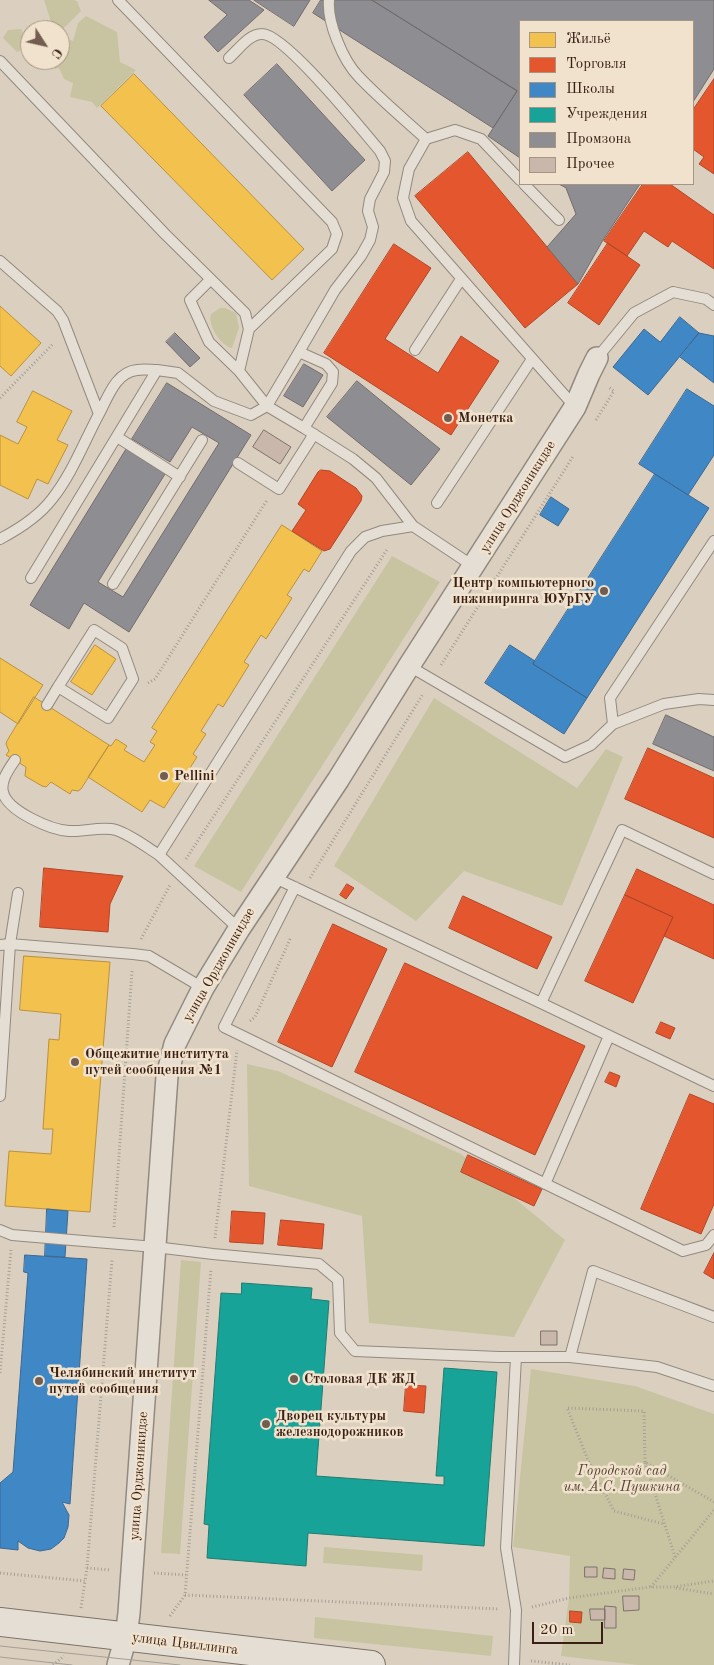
<!DOCTYPE html>
<meta charset="utf-8">
<style>
body{margin:0}
#map{position:relative;width:714px;height:1665px;overflow:hidden;background:#dbd0bf;font-family:"Old Standard TT",serif}
canvas{display:block}
.legend{position:absolute;left:519px;top:20px;width:175px;height:165px;box-sizing:border-box;background:#f0e2cd;border:1px solid #a79483;margin:0;padding:6px 9px;list-style:none;font-size:15px;color:#3a1f15}
.legend li{display:flex;align-items:center;gap:10px;height:25px}
.legend b{width:25px;border:1px solid #a79483}
.north{position:absolute;left:20px;top:20px;width:50px;height:50px;box-sizing:border-box;background:#f0e2cd;border:1px solid #a79483;border-radius:50%;rotate:125deg;font-size:14px;font-weight:700;line-height:20px;text-align:center;color:#3a1f15}
.north::after{content:'';display:block;margin:auto;width:18px;height:22px;background:#725d50;clip-path:polygon(50% 0,100% 100%,50% 72%,0 100%)}
.scale{position:absolute;left:532px;top:1622px;width:71px;height:22px;box-sizing:border-box;border:2px solid #3a1f15;border-top:0;padding-left:6px;font-size:15px;line-height:18px;white-space:nowrap;color:#3a1f15;-webkit-text-stroke:4px #f0e2cd;paint-order:stroke}
</style>
<div id="map">
<canvas width="714" height="1665"></canvas>
<ul class="legend">
<li><b style="height:14px;background:#f2c14e"></b>Жильё</li>
<li><b style="height:14px;background:#e4572e"></b>Торговля</li>
<li><b style="height:14px;background:#3f88c5"></b>Школы</li>
<li><b style="height:14px;background:#17a398"></b>Учреждения</li>
<li><b style="height:14px;background:#8d8d92"></b>Промзона</li>
<li><b style="height:14px;background:#c9b7ac"></b>Прочее</li>
</ul>
<div class="north">С</div>
<div class="scale">20 m</div>
</div>
<script>
const c = document.querySelector('canvas').getContext('2d');
c.lineJoin = 'round';
function fill(path, color) { c.fillStyle = color; c.fill(path, 'evenodd'); }
function trace(path, color, width, dash) { c.strokeStyle = color; c.lineWidth = width; c.lineCap = dash ? 'butt' : 'round'; c.setLineDash(dash || []); c.stroke(path); }
function write(font, color, halo, rows, align = 'center') {
  c.font = font + ' "Old Standard TT",serif'; c.lineWidth = 5; c.setLineDash([]); c.textBaseline = 'middle'; c.strokeStyle = halo; c.fillStyle = color; for (const [text, x, y, turn = 0] of rows) {
    c.save(); c.translate(x, y); c.rotate((+turn || 0) * Math.PI / 180); c.textAlign = isNaN(turn) ? turn : align; if (halo) c.strokeText(text, 0, 0); c.fillText(text, 0, 0); c.restore();
  }
}
fill(new Path2D(`
 M44,0h30l3,1 4,10 -18,18 -11,-4z
 M86,16l31,16 3,30 16,8 -39,38 -5,-6 -22,-5 3,-14 -9,-4 -5,-11 -12,2 -3,-8 -13,2 -10,-14 -4,2 -14,-14 5,-8 13,-1 9,18v13h30v-24l13,5 5,-18z
 M220,308h5l11,5 3,15 -7,20c-11,-2 -25,-23 -21,-34z
 M392,556l48,26 -199,310 -47,-26z
 M434,698l143,90 29,-39 17,8 -61,149 -98,-35 -48,50 -82,-55z
 M247,1064l31,7 183,83 104,86 -51,97 -145,-14 -7,-107 -113,-30z
 M181,1260l20,2 -21,292 -19,-1z
 M531,1369l104,17 79,28v251h-76l-77,-9 8,-58 1,-42 -57,-9z
 M324,1547l99,8 -1,16 -99,-8z
 M315,1617l178,19 -2,20 -177,-18z`), '#c8c4a1');
const homes = new Path2D(`
 M134,74l170,175 -32,31 -171,-174z
 M0,306l41,37 -30,33 -11,-10z
 M33,391l39,20 -15,29 11,5 -20,39 -11,-5 -9,20 -28,-14v-50l18,9 9,-17 -10,-5z
 M282,525l40,26 -13,21 -5,-3 -17,26 5,3 -26,41 -5,-4 -17,27 5,3 -26,42 -5,-3 -17,27 5,3 -13,20 4,3 -33,51 -14,-8 -8,12 -54,-35 21,-32 2,1 5,-7 11,7 -3,4 20,12 11,-17 -5,-3 7,-11 -5,-3z
 M95,645l21,14 -24,36 -21,-13z
 M0,658l43,27 -25,39 -18,-12z
 M34,697l75,48 -28,44 -3,2 -6,-1 -2,4 -19,-12 -5,5 -4,-1 -17,-10 1,-9 -20,-12 3,-4 -3,-7 1,-3z
 M24,956l86,6 -20,250 -85,-6 4,-55 42,3 2,-25h-10l6,-90 10,1 2,-26 -41,-4z`);
fill(homes, '#f2c14e');
trace(homes, '#bb903d', 1);
const shops = new Path2D(`
 M714,79v95l-15,-10 5,-7 -11,-8v-39z
 M468,152l110,132 -53,44 -110,-132z
 M643,184h27l44,31v54l-42,-28 -4,6 -24,-16 -17,25 -23,-15z
 M608,243l32,22 -41,60 -31,-22z
 M394,244l37,24 -46,71 53,34 23,-37 38,25 -48,74 -127,-82z
 M321,470l9,1 26,17 6,8 -1,5 -31,48 -6,2 -32,-20 14,-21 -8,-6 20,-32z
 M648,748l66,30v60l-89,-39z
 M44,868l79,8 -13,28 -2,28 -68,-5z
 M637,869l77,36v54l-50,-23 9,-19 -48,-22z
 M347,884l7,4 -8,11 -6,-4z
 M625,895l48,22 -40,86 -48,-22z
 M463,896l89,41 -15,32 -88,-41z
 M333,924l54,25 -55,118 -54,-25z
 M405,963l180,83 -50,109 -180,-83z
 M661,1022l14,6 -5,11 -14,-6z
 M610,1072l10,4 -4,11 -11,-5z
 M690,1094l24,10v100l-13,30 -60,-25z
 M468,1155l74,34 -8,17 -73,-34z
 M232,1211l33,2 -2,31 -33,-2z
 M281,1220l43,4 -2,25 -44,-4z
 M714,1253v26l-10,-6z
 M406,1385l20,1 -2,27 -20,-2z
 M570,1611l12,1 -1,11 -11,-1z`);
fill(shops, '#e4572e');
trace(shops, '#b14626', 1);
const schools = new Path2D(`
 M680,317l19,16 -51,62 -35,-28 31,-38 16,13z
 M699,333l15,3v47l-34,-26z
 M687,389l27,17v49l-26,40 -49,-31z
 M655,474l54,34 -122,190 -54,-34z
 M551,497l18,12 -11,17 -18,-11z
 M510,645l25,16 -2,3 54,34 -23,36 -79,-51z
 M47,1209l21,2 -3,46 -20,-1z
 M25,1255l62,4 -17,245 -8,-2 7,13 -1,12 -4,11 -5,5 -8,6 -11,2 -12,-3 -10,-7v9l-18,-2v-65l13,-11 15,-199 -4,-1z`);
fill(schools, '#3f88c5');
trace(schools, '#3e6890', 1);
const public = new Path2D(`
 M242,1283l70,5 -1,11 18,2 -13,175 128,9v-9h-8l8,-108 53,4 -13,174 -176,-13 -2,33 -99,-8 2,-33 -5,-1 17,-231 20,1z`);
fill(public, '#17a398');
trace(public, '#227b71', 1);
const industry = new Path2D(`
 M209,0h40l15,10 -46,42 -14,-15 23,-22z
 M254,0h56l-16,26z
 M321,0h51l145,91 -24,37 -180,-115z
 M372,0h342v69l-21,33v-81h-173v137l-32,-22 29,-45z
 M277,64l88,96 -33,31 -88,-96z
 M559,184h81l-37,56 -25,44 -31,-37 29,-33 -10,-26z
 M175,333l25,25 -10,9 -24,-25z
 M304,364l19,11 -20,32 -19,-11z
 M357,381l83,68 -29,36 -84,-68z
 M167,383l84,52 -122,197 -45,-29 -15,26 -39,-24 96,-156 39,25 -67,108 25,15 96,-154 -27,-16 -22,35 -38,-23z
 M666,715l48,22v34l-61,-27z`);
fill(industry, '#8d8d92');
trace(industry, '#746c6c', 1);
const building = new Path2D(`
 M264,430l27,17 -11,17 -27,-17z
 M541,1331h16v14h-16z
 M585,1567h12v10h-12z
 M604,1568l11,1v10l-12,-1z
 M624,1569l11,1 -1,10 -11,-1z
 M623,1596h16v14l-15,1z
 M605,1606l11,1v21h-11z
 M590,1609h15v11h-14z`);
fill(building, '#c9b7ac');
trace(building, '#7c7268', 1);
const lane = new Path2D(`
 M118,0l214,222 5,12 -5,15 -83,80
 M329,0c-2,22 14,61 30,77 21,22 45,42 67,62l-17,30 -6,29 8,23 164,186
 M229,58c10,-9 20,-24 33,-24 22,-1 101,97 118,117l5,10 -1,11 -14,27 -2,12 5,16 -3,13 -9,16 -26,34 -36,62
 M0,61l165,173 80,79 4,16 -10,42 28,35 37,22
 M426,139l29,-9 26,9 39,41
 M524,184l35,36
 M0,261l57,50 6,9 36,94c-15,28 -27,60 -47,85 -13,17 -33,30 -52,40
 M210,280l-20,20 19,42 30,29
 M415,350l46,-71
 M597,358l37,-45 39,-21 33,7 8,6
 M99,414c9,-17 17,-42 38,-44 7,-1 14,0 20,0
 M117,437l63,40
 M238,463l41,26 35,-55
 M437,503l95,-144
 M31,578l126,-208 21,3 36,28 37,14 16,-9 32,-54 27,12 7,8 -1,11 -28,45 49,31 23,19 37,48 60,40
 M113,584l89,-144
 M409,666l156,91 26,-12 22,-21 51,-20 35,-5 15,1
 M47,705l11,-18 50,31 25,-39 -11,-31 -28,-18 -36,57
 M613,724l-3,-26 104,-157
 M15,760c-6,9 -15,21 -12,32 4,19 48,38 66,39 15,1 33,-5 47,-1 15,5 29,16 43,25
 M273,877l268,126 173,83
 M295,887l-71,140 459,224 23,-6 8,-10
 M239,929l-80,-74 192,-304 14,-14 17,-6 31,-5
 M0,945l10,-1 123,10 16,2 54,32
 M541,1003l81,-173 92,44
 M0,1096l10,-152 8,-51
 M545,1184l64,-148
 M0,1230l12,5 143,12 58,7 106,10 19,16 2,53 15,18 144,6h71l87,10 57,19
 M570,1357l23,-86 121,46
 M514,1665l2,-55 -10,-62 10,-191`);
const street = new Path2D(`
 M118,1665l8,-28 3,-24 38,-537 8,-32 28,-56 36,-59 99,-149 71,-114 166,-259 14,-33 8,-16`);
const secondary = new Path2D(`
 M0,1622l371,43`);
trace(lane, '#93897f', 12);
trace(street, '#93897f', 24);
trace(secondary, '#7c7268', 30);
trace(new Path2D(`
 M0,398l54,-55
 M596,420l18,-29 -6,-4
 M441,665l133,-210
 M148,683l7,-4 112,-179
 M186,859l202,-311
 M310,878l113,-184
 M141,939l29,-54
 M250,1021l5,-4 36,-80
 M114,1227l18,-256
 M215,1238l22,-188
 M0,1373l11,-123
 M645,1462l-1,-51 -77,-3 21,52 26,51 50,13
 M675,1557l-30,-95 69,40
 M87,1568l24,2
 M0,1573l85,8 2,-13 25,-308
 M154,1573l32,2
 M651,1587l63,-77
 M676,1588l38,6
 M185,1595l314,14
 M532,1607l37,-9 81,-11h23l41,-6
 M81,1608l4,-27
 M170,1616l15,-21 26,-326
 M531,1661l39,4
 M53,1665l11,-9`), '#a59e96', 3, [1, 2.5]);
trace(lane, '#e4ded4', 10);
trace(street, '#e4ded4', 21);
trace(secondary, '#e4ded4', 28);
trace(new Path2D(`
 M0,1646l180,19
 M0,1657l72,8`), '#a59e96', 1);
for (const [x, y, r, color] of [
 [448,418,5,"#725d50"],
 [604,591,5,"#725d50"],
 [164,776,5,"#725d50"],
 [75,1062,5,"#725d50"],
 [294,1379,5,"#725d50"],
 [39,1381,5,"#725d50"],
 [266,1424,5,"#725d50"]
]) { const dot = new Path2D(); dot.arc(x, y, r, 0, 2 * Math.PI); c.fillStyle = color; c.fill(dot); trace(dot, '#f0e2cd', 2); }
write('bold 14px', '#3a1f15', '#f0e2cd', [
 ["Монетка",458,418],
 ["Центр компьютерного",594,583,"right"],
 ["инжиниринга ЮУрГУ",594,599,"right"],
 ["Pellini",174,776],
 ["Общежитие института",85,1054],
 ["путей сообщения №1",85,1070],
 ["Челябинский институт",49,1373],
 ["путей сообщения",49,1389],
 ["Столовая ДК ЖД",304,1379],
 ["Дворец культуры",276,1416],
 ["железнодорожников",276,1432]
], 'left');
write('14px', '#3a1f15', '#f0e2cd', [
 ["улица Орджоникидзе",518,497,-58],
 ["улица Орджоникидзе",219,965,-60],
 ["улица Орджоникидзе",139,1476,-86],
 ["улица Цвиллинга",185,1644,7]
]);
write('italic 14px', '#5a4632', '#f0e2cd', [
 ["Городской сад",622,1471],
 ["им. А.С. Пушкина",622,1487]
]);
</script>
